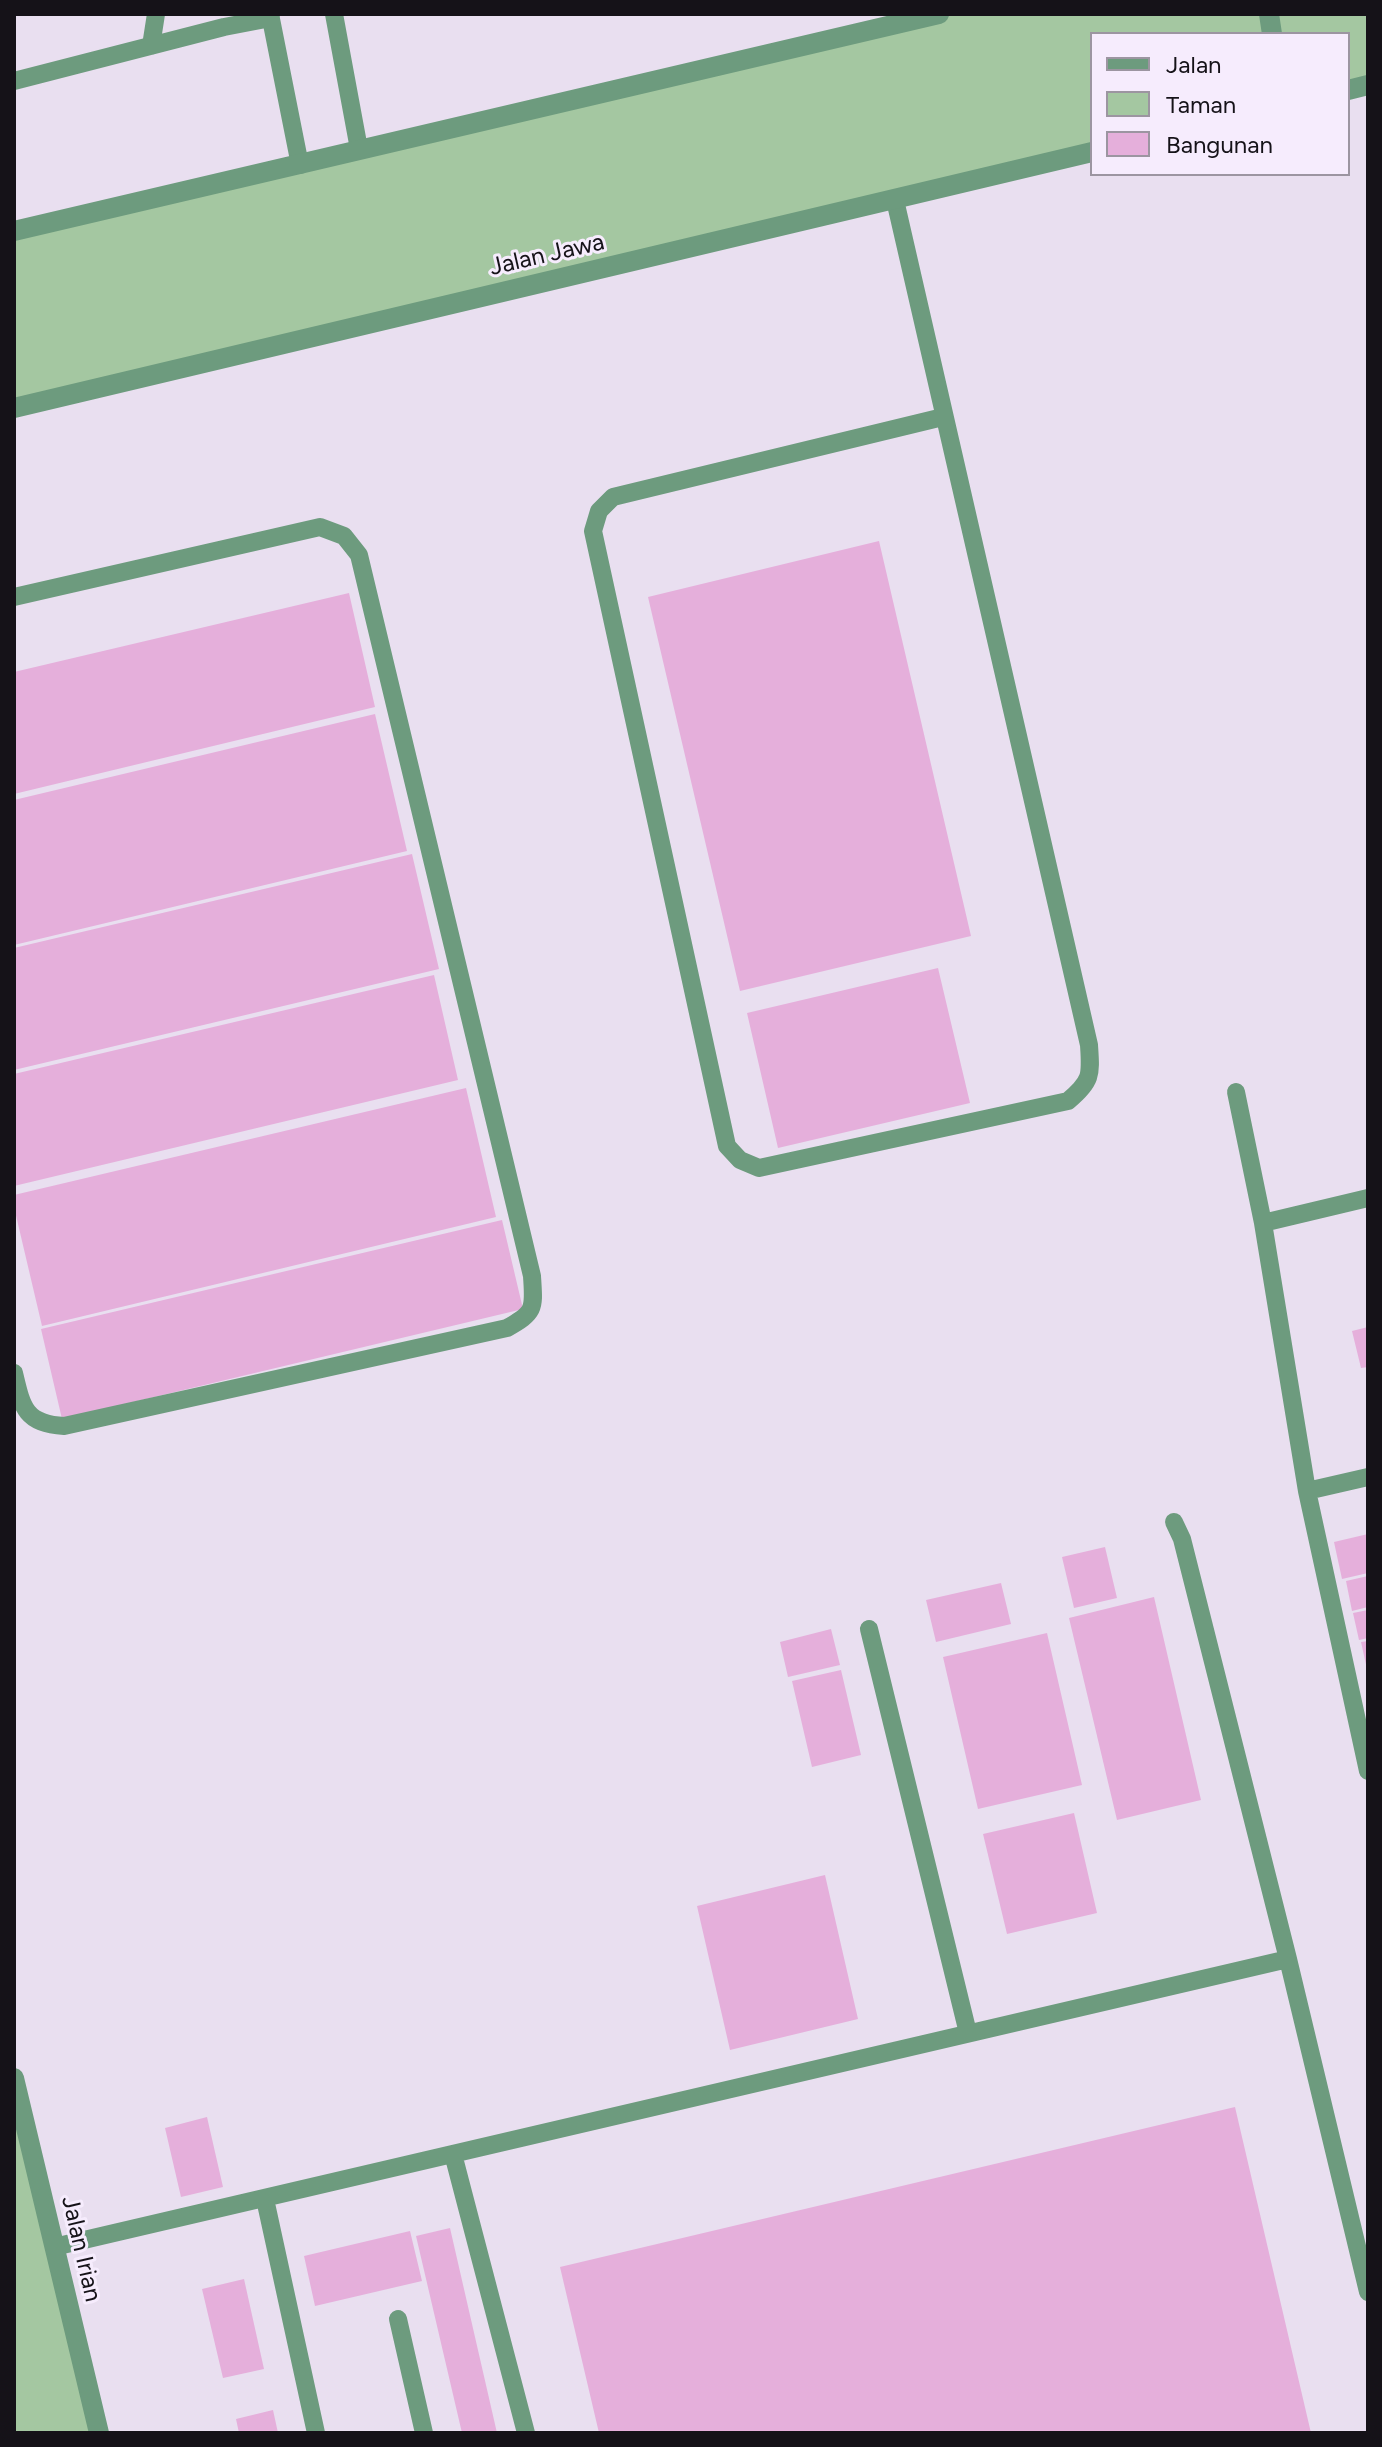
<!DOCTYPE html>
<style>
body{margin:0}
#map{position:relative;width:1382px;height:2447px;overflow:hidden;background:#e9dff0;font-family:Figtree,sans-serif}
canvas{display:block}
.frame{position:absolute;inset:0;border:16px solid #151218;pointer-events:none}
.legend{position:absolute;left:1090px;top:32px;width:260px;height:144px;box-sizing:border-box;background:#f6ecfd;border:2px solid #9c95a1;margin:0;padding:10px 14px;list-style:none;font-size:24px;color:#151218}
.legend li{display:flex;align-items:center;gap:16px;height:40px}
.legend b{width:40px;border:2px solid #9c95a1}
</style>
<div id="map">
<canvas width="1382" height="2447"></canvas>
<div class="frame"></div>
<ul class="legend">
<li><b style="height:10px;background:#6d9b7e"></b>Jalan</li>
<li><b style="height:22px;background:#a4c7a1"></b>Taman</li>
<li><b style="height:22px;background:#e5afdb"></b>Bangunan</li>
</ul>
</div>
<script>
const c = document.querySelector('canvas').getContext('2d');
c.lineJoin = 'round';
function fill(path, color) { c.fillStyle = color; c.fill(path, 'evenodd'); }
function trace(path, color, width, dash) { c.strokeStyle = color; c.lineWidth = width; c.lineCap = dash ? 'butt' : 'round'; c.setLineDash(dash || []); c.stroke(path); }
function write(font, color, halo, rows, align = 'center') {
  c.font = font + ' Figtree,sans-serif'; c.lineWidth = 6; c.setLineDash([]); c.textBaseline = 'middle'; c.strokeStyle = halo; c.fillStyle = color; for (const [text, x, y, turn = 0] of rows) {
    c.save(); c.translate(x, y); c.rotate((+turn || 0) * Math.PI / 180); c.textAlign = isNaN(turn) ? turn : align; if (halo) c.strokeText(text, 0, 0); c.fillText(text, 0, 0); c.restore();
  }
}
fill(new Path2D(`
 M940,14h428v71l-20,5v-56h-256v116l-1078,254v-174z
 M14,2075l87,358h-87z`), '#a4c7a1');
fill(new Path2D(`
 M879,541l92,395 -231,55 -92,-394z
 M349,593l26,114 -361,87v-122z
 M375,714l32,137 -393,94v-145z
 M412,854l27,115 -425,101v-122z
 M938,968l32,135 -192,45 -31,-135z
 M434,975l24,105 -444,106v-112z
 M466,1088l30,129 -454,109 -28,-119v-12z
 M502,1220l21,89 -461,110 -21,-90z
 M1368,1327v40l-7,1 -9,-37z
 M1368,1534v39l-26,6 -8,-37z
 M1105,1547l12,51 -43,10 -12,-51z
 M1368,1576v31l-16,4 -6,-30z
 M1001,1583l10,41 -75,18 -10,-42z
 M1154,1597l47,203 -84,20 -48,-202z
 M1368,1610v28l-9,2 -6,-27z
 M831,1629l9,36 -52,12 -8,-35z
 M1047,1633l35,152 -104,24 -35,-152z
 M1368,1641v28h-1l-6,-27z
 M841,1670l20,85 -49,12 -20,-86z
 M1074,1813l23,100 -90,21 -24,-100z
 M825,1875l33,144 -128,31 -33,-144z
 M1235,2107l76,326h-712l-39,-166z
 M207,2117l16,70 -42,10 -16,-69z
 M450,2228l47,205h-35l-46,-197z
 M410,2231l12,50 -107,25 -11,-50z
 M244,2279l20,90 -41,9 -21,-89z
 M273,2410l5,23h-39l-3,-14z`), '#e5afdb');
trace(new Path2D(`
 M270,14l30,151
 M334,14l25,135
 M151,46l5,-32
 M14,81l210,-54 47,-9
 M895,200l194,845c2,30 3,36 -21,56l-309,67 -19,-8 -13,-14 -134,-615 6,-20 14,-14 330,-80
 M14,597l306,-70 24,9 15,19 173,721c2,32 4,36 -25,52l-443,98c-39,-2 -42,-19 -50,-53
 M1236,1092l27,131 44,268 61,280
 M1263,1223l105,-25
 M1307,1491l61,-14
 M1174,1522l8,17 106,420 80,333
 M869,1629l99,404
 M453,2154l73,279
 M265,2199l51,234
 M54,2247l1234,-288
 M398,2319l26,114`), '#6d9b7e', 18);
trace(new Path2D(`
 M1269,14l3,20
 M1348,90l20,-5
 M14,231l925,-217
 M14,408l1078,-256
 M14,2078l85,355`), '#6d9b7e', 20);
write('24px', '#151218', '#f6ecfd', [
 ["Jalan Jawa",547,255,-13],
 ["Jalan Irian",81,2249,77]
]);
</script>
